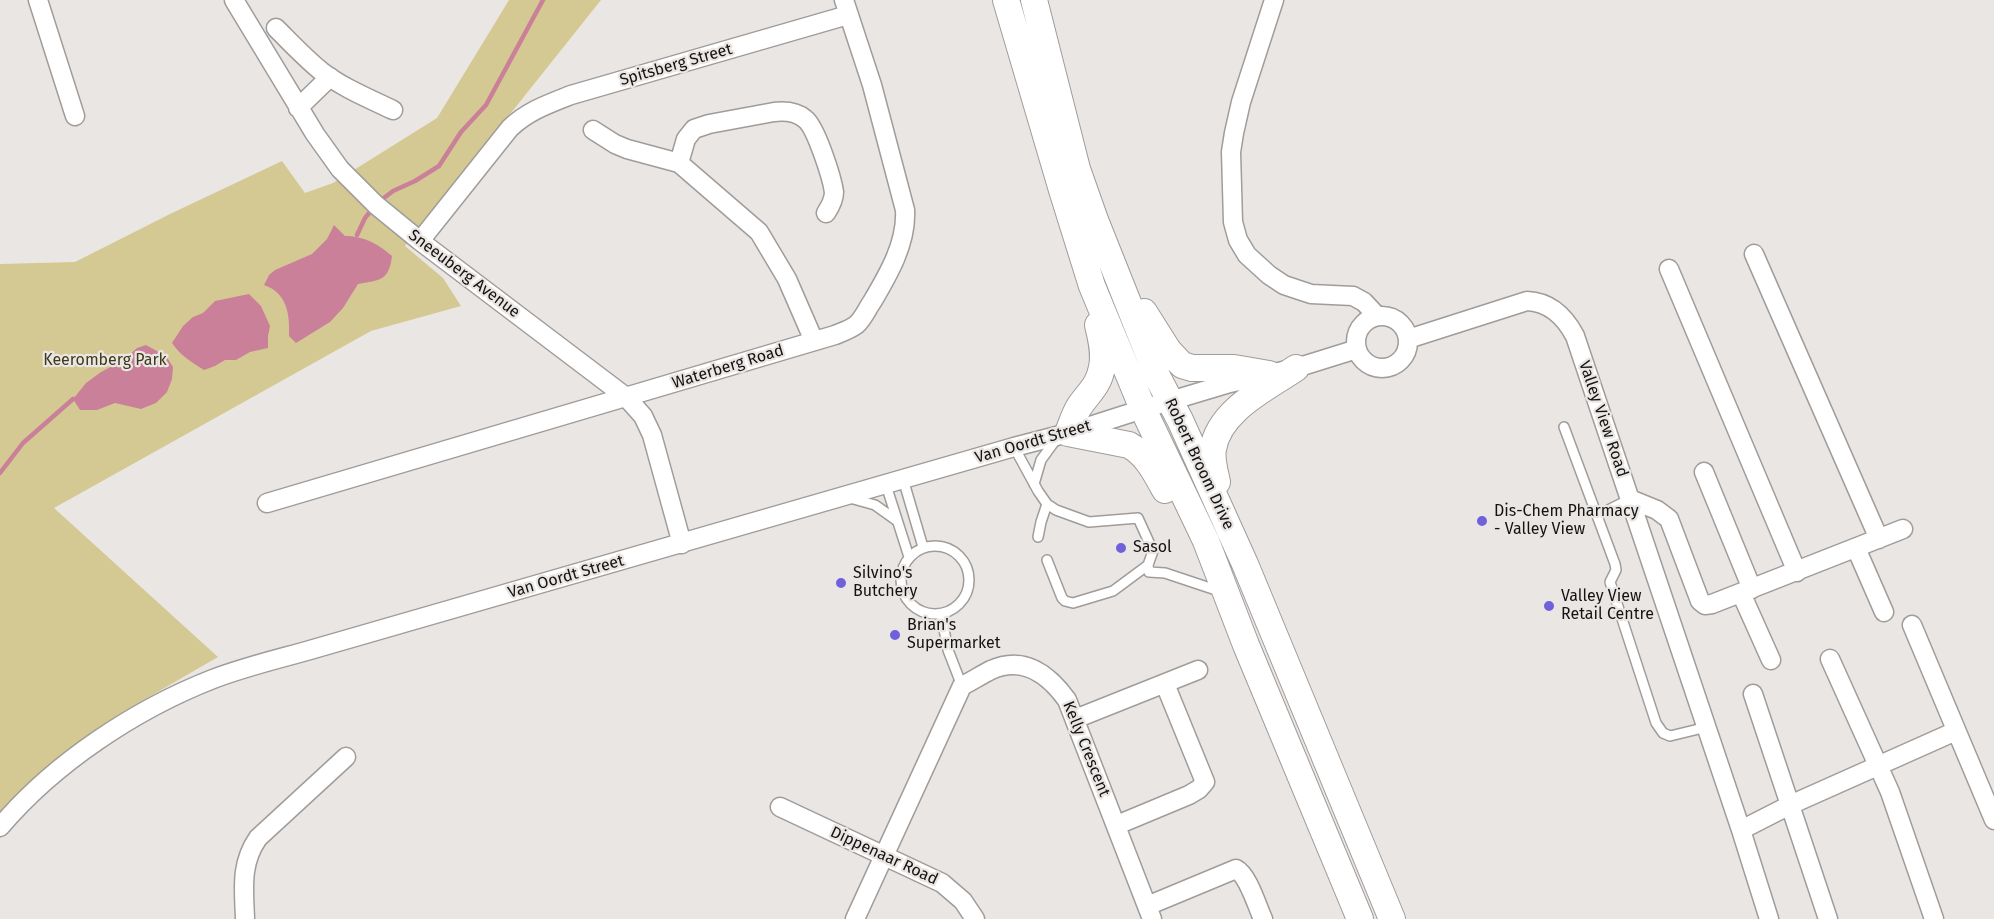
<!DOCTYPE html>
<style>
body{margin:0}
canvas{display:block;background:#eae6e4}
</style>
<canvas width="1994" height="919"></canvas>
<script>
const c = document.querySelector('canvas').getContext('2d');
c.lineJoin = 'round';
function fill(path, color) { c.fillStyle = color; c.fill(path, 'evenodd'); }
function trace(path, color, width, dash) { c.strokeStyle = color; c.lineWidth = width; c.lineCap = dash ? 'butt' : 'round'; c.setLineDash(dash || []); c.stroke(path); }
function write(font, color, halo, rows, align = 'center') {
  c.font = font + ' "Fira Sans",sans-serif'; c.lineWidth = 4.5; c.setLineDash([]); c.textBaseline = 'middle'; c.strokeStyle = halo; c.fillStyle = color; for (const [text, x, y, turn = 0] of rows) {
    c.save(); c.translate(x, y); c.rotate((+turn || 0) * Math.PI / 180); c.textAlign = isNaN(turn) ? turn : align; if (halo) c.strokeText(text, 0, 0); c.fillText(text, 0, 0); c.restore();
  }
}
fill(new Path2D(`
 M509,0h92l-196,246 38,32 18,28 -90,25 -317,177 164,149 -102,59 -91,70 -25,28v-550l75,-2 95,-48 112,-53 23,32 28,-10 104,-65z`), '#d5c993');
fill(new Path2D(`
 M334,225l11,11c17,-1 35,9 47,20 -3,25 -12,24 -34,28l-15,24 -13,14 -34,21 -7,-7c1,-22 -2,-43 -25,-51l5,-10 6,-5 37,-16 15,-15z
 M249,294l12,12 9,20 -2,10v12l-18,4 -14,8h-11l-10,6 -11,4c-13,-8 -24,-15 -32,-27l11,-17 10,-9 10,-4 12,-12z
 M146,345l20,11 7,11 -1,12 -5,13 -11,11 -15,6 -26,-6 -18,7h-17l-7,-11 13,-16 15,-11 23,-12 13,-12z`), '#ca8098');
trace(new Path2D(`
 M380,201l13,-10 22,-10 24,-15 22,-34 25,-27 57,-105
 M357,235l8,-17 9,-11
 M0,473l23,-30 50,-44`), '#ca8098', 4.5);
const lane = new Path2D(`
 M1564,427l51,137 1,6 -6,12 46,141 7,10 7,3 37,-9
 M1014,447l24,44 9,13 9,6 33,12 49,-4 15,33 -5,14 1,7 16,1 57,19
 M903,479l20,68
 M1034,484l7,-24 16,-22
 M886,485l23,72
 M850,498l25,7 21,15
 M1598,515l32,-16
 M1038,537l3,-15 6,-18
 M901 580a34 34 0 1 1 68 0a34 34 0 1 1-68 0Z
 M1047,560l15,38 3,3 8,2 40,-12 35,-26
 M941,614l7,36 14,36`);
const street = new Path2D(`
 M38,0l37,116
 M234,0l81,134 25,35 36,36 44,36 206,156 17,19 9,19 30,109
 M1274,0l-33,102 -7,31 -3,19 2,70 5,18 9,15 22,20 15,10 27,9 42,2 11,6 13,14
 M276,28c15,15 29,30 45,43 22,17 47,27 72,39
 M298,108l32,-31
 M593,130l22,14 12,5 52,14 80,69 28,47 27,62
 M679,163l7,-24 8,-10 15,-5 65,-12c10,-1 23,0 31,7 11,8 27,59 29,73 0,8 -4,15 -8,21
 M420,241l90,-113c18,-17 38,-24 61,-33l277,-80
 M1754,254l125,285
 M1669,269l128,303
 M1356 342a26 26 0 1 1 52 0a26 26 0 1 1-52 0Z
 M1408,339l119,-38c23,1 38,16 48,35l166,494 28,89
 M1704,472l48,117
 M1630,499l27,11 12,9 31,82 5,4 7,-1 191,-75
 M267,503l568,-168c7,-3 14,-5 21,-10 7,-6 11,-16 16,-23 16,-27 35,-59 33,-92l-33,-125 -28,-85
 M1856,548l28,64
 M1741,593l30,67
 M1912,625l82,195
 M1830,659l60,133 44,127
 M1753,694l75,225
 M1075,719l123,-49
 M780,807l162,76 21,18 12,18
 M1117,825l72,-30 10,-6 6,-7 -40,-98
 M0,827c54,-64 136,-118 213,-148 31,-12 65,-20 97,-29l704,-203 54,-14 75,-24 87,-26 66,-15 61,-19
 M1741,830l49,-25 166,-74
 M1147,906l89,-37c12,6 21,37 27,50
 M245,919c-1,-30 -5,-55 13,-81l88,-81
 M855,919l107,-233c10,-5 19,-11 29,-16 33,-15 58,5 76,30l85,219`);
const secondary = new Path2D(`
 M1006,0l56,190 30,96 51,123 63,132 40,104 114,274
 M1034,0l43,169 18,51 63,158 22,42 65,144 147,355
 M1144,312l24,38 14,15 10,3h42l35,6
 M1098,325c3,13 7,28 4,42 -3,19 -14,26 -23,40 -5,8 -8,18 -11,26l61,12c18,10 26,27 36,45
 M1217,482c-2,-10 -6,-23 -4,-33 6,-39 54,-61 83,-81`);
trace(lane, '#a09c9a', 12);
trace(street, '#a09c9a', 21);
trace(secondary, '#a09c9a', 28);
trace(lane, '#fff', 9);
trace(street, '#fff', 18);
trace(secondary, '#fff', 26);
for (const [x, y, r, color] of [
 [1482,521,6,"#7160db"],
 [1121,548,6,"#7160db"],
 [841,583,6,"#7160db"],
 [1549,606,6,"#7160db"],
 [895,635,6,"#7160db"]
]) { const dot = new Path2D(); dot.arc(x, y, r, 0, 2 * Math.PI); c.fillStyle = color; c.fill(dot); trace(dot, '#eae6e4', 2); }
write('16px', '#141312', '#eae6e4', [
 ["Spitsberg Street",676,65,-16],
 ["Sneeuberg Avenue",464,274,37],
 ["Waterberg Road",728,367,-17],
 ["Valley View Road",1603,419,71],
 ["Van Oordt Street",1033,442,-16],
 ["Robert Broom Drive",1199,464,65],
 ["Van Oordt Street",566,577,-16],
 ["Kelly Crescent",1086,749,68],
 ["Dippenaar Road",884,856,25]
]);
write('16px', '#403919', '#eae6e4', [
 ["Keeromberg Park",105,361]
]);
write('16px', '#141312', '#eae6e4', [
 ["Dis-Chem Pharmacy",1494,512],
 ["- Valley View",1494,530],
 ["Sasol",1133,548],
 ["Silvino's",853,574],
 ["Butchery",853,592],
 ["Valley View",1561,597],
 ["Retail Centre",1561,615],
 ["Brian's",907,626],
 ["Supermarket",907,644]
], 'left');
</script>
